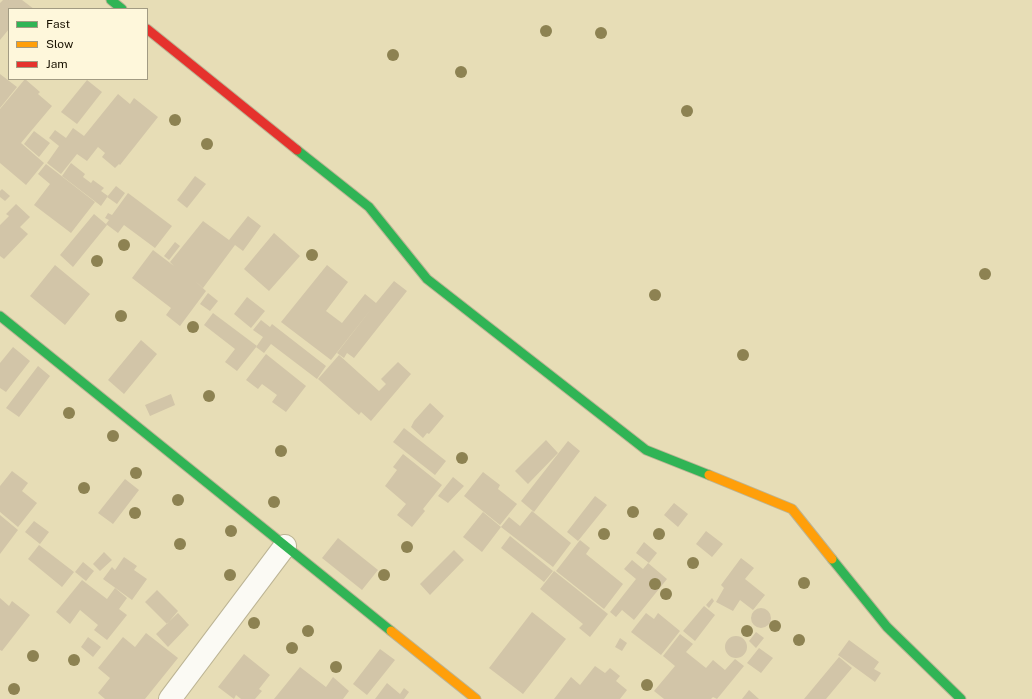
<!DOCTYPE html>
<style>
body{margin:0}
#map{position:relative;width:1032px;height:699px;overflow:hidden;background:#e7ddb6;font-family:"Public Sans",sans-serif}
canvas{display:block}
.legend{position:absolute;left:8px;top:8px;width:140px;height:72px;box-sizing:border-box;background:#fef7db;border:1px solid #a29b83;margin:0;padding:5px 7px;list-style:none;font-size:12px;color:#181100}
.legend li{display:flex;align-items:center;gap:8px;height:20px}
.legend b{width:20px;border:1px solid #a29b83}
</style>
<div id="map">
<canvas width="1032" height="699"></canvas>
<ul class="legend">
<li><b style="height:5px;background:#30b455"></b>Fast</li>
<li><b style="height:5px;background:#ff9f0a"></b>Slow</li>
<li><b style="height:5px;background:#e5322d"></b>Jam</li>
</ul>
</div>
<script>
const c = document.querySelector('canvas').getContext('2d');
c.lineJoin = 'round';
function fill(path, color) { c.fillStyle = color; c.fill(path, 'evenodd'); }
function trace(path, color, width, dash) { c.strokeStyle = color; c.lineWidth = width; c.lineCap = dash ? 'butt' : 'round'; c.setLineDash(dash || []); c.stroke(path); }
fill(new Path2D(`
 M3,0h19l12,9h-25v20l-9,11v-37z
 M0,74l17,13 -17,21z
 M25,79l15,13 -2,2 14,12 -31,37 23,20 -18,22 -26,-22v-54z
 M87,80l15,12 -25,32 -16,-12z
 M118,94l12,10 4,-6 24,19 -38,48 -1,-1 -4,4 -13,-11 3,-4 -7,-6 -11,14 -10,-7 -16,20 -14,-11 12,-17 -10,-8 6,-8 11,8 7,-10 11,8z
 M34,131l16,12 -11,14 -15,-13z
 M71,163l14,11 -2,3 8,6 2,-3 11,8 -3,3 7,5 -7,10 -39,-30z
 M46,164l49,38 -24,31 -37,-28 16,-21 -12,-10z
 M195,176l11,8 -19,24 -10,-8z
 M116,186l9,7 -8,11 -10,-7z
 M2,189l8,7 -5,5 -5,-4v-6z
 M128,193l44,33 -17,22 -31,-23 -6,8 -12,-9 3,-4 -4,-2 3,-5 4,2z
 M16,204l14,13 -10,10 8,7 -24,25 -4,-3v-31l9,-9 -3,-2z
 M94,214l13,11 -34,42 -13,-12z
 M248,216l13,10 -18,25 -8,-6 -32,43 -8,-7 11,10 -26,35 -14,-11 5,-7 -39,-30 21,-28 21,16 -4,-4 33,-41 26,19z
 M274,233l26,23 -31,35 -25,-22z
 M175,242l5,4 -11,14 -5,-4z
 M55,265l35,29 -25,31 -35,-29z
 M327,265l21,17 -22,29 16,12 23,-29 11,9 18,-22 13,10 -53,67 -7,-5 -3,5 -7,-5 35,-45 -41,52 -50,-38z
 M208,293l10,8 -8,10 -10,-7z
 M247,297l18,14 -14,17 -17,-14z
 M213,313l44,33 -20,25 -12,-9 10,-13 -31,-24z
 M261,320l9,7 2,-3 54,42 -9,13 -46,-35 -7,9 -8,-6 7,-10 -10,-7z
 M141,340l16,14 -33,40 -16,-14z
 M13,347l17,14 -24,31 -6,-4v-25z
 M266,354l40,32 -20,26 -14,-10 5,-7 -15,-11 -4,5 -12,-9z
 M339,355l40,36 7,-7 -5,-5 17,-17 13,12 -40,47 -10,-9 -2,3 -41,-36z
 M38,366l12,10 -31,41 -13,-9z
 M171,394l4,11 -25,11 -5,-11z
 M430,403l14,13 -15,18 -2,-1 -4,5 -12,-11 3,-6z
 M404,428l42,33 -11,14 -42,-33z
 M546,440l12,13 -30,31 -13,-13z
 M568,441l12,10 -46,61 -13,-11z
 M403,454l39,31 -19,24 2,2 -13,16 -15,-12 9,-11 -21,-18 12,-16 -4,-3z
 M12,471l16,12 -6,8 15,12 -19,24 -18,-15v-26z
 M483,472l17,13 -2,4 19,15 -17,21 -36,-29z
 M453,477l11,9 -16,17 -10,-7z
 M125,479l14,11 -26,34 -15,-11z
 M595,496l12,9 -29,36 -11,-9z
 M674,503l14,11 -10,13 -14,-12z
 M532,511l39,32 -18,24 -52,-40 8,-10 11,9z
 M483,512l18,15 -19,25 -19,-15z
 M0,515l18,15 -18,24z
 M34,521l15,11 -9,12 -15,-12z
 M706,531l17,13 -11,13 -16,-13z
 M510,536l43,35 -9,11 -43,-34z
 M338,538l40,32 -16,20 -40,-32z
 M580,540l10,8 -4,6 37,30 -19,25 -48,-38z
 M644,542l13,11 -8,10 -13,-10z
 M39,545l35,27 -12,15 -34,-28z
 M454,550l10,10 -34,35 -10,-11z
 M104,552l8,8 -12,11 -7,-7z
 M124,557l13,9 -3,4 13,9 -15,21 -29,-21 9,-12 3,3z
 M741,558l13,10 -9,11 20,16 -12,15 -13,-10 -7,11 -17,-9 8,-14 -3,-3z
 M632,560l11,9 5,-6 19,16 -33,41 -12,-10 -6,7 -6,-5 26,-33 -12,-10z
 M83,562l11,9 -8,10 -11,-9z
 M554,571l54,43 -18,23 -11,-9 4,-4 -43,-35z
 M82,580l25,19 8,-11 12,10 -8,11 8,6 -20,25 -13,-10 4,-5 -18,-15 -10,14 -14,-12z
 M157,590l21,21 -11,13 -22,-22z
 M0,598l9,8 3,-5 18,14 -28,36 -2,-1z
 M712,598l2,3 -5,7 -3,-3z
 M704,606l11,9 -20,26 -12,-10z
 M751 618a10 10 0 1 1 20 0a10 10 0 1 1-20 0Z
 M532,612l34,27 -43,55 -34,-26z
 M178,613l11,12 -21,22 -12,-13z
 M646,613l8,6 4,-6 22,18 -19,24 -30,-23z
 M756,632l8,6 -8,10 -7,-7z
 M146,633l32,25 -33,41h-40l-7,-6 12,-15 -12,-10 25,-31 12,10z
 M680,634l13,10 -7,8 20,16 7,-8 12,10 10,-11 9,7 -27,33 -4,-2 -2,2h-47l-10,-8 21,-25 -12,-10z
 M725 647a11 11 0 1 1 22 0a11 11 0 1 1-22 0Z
 M88,637l13,10 -8,10 -12,-10z
 M620,638l7,5 -5,8 -7,-4z
 M849,640l30,22 -5,7 7,4 -6,9 -37,-27z
 M759,648l14,10 -12,15 -14,-10z
 M380,649l15,11 -28,35 -14,-11z
 M244,654l26,21 -11,14 3,2 -7,8h-14l-5,-4 -2,4 -16,-12z
 M839,657l13,11 -26,31h-22z
 M595,666l10,7 5,-5 10,8 -4,5 11,9 -7,9h-66l17,-22 9,8z
 M300,667l26,20 7,-10 16,14 -6,8h-69z
 M387,683l13,11 4,-6 5,4 -5,7h-29z
 M749,690l10,9h-17z`), '#d2c5a8');
const street = new Path2D(`
 M170,699l115,-153`);
const fast = new Path2D(`
 M111,0l11,9
 M297,150l72,57 58,72 219,171 63,25
 M0,316l391,315
 M832,559l55,68 74,72`);
const slow = new Path2D(`
 M709,475l83,34 40,50
 M391,631l85,68`);
const jam = new Path2D(`
 M147,29l150,121`);
trace(street, '#bcb494', 24);
trace(fast, '#bcb494', 11);
trace(slow, '#bcb494', 11);
trace(jam, '#bcb494', 11);
trace(street, '#fbfaf4', 22);
trace(fast, '#30b455', 9);
trace(slow, '#ff9f0a', 9);
trace(jam, '#e5322d', 9);
c.fillStyle = '#8d8252';
for (const [x, y] of [
 [546,31],
 [601,33],
 [393,55],
 [461,72],
 [687,111],
 [175,120],
 [207,144],
 [124,245],
 [312,255],
 [97,261],
 [985,274],
 [655,295],
 [121,316],
 [193,327],
 [743,355],
 [209,396],
 [69,413],
 [113,436],
 [281,451],
 [462,458],
 [136,473],
 [84,488],
 [178,500],
 [274,502],
 [633,512],
 [135,513],
 [231,531],
 [604,534],
 [659,534],
 [180,544],
 [407,547],
 [693,563],
 [230,575],
 [384,575],
 [804,583],
 [655,584],
 [666,594],
 [254,623],
 [775,626],
 [308,631],
 [747,631],
 [799,640],
 [292,648],
 [33,656],
 [74,660],
 [336,667],
 [647,685],
 [14,689]
]) { c.beginPath(); c.arc(x, y, 6, 0, 2 * Math.PI); c.fill(); }
</script>
